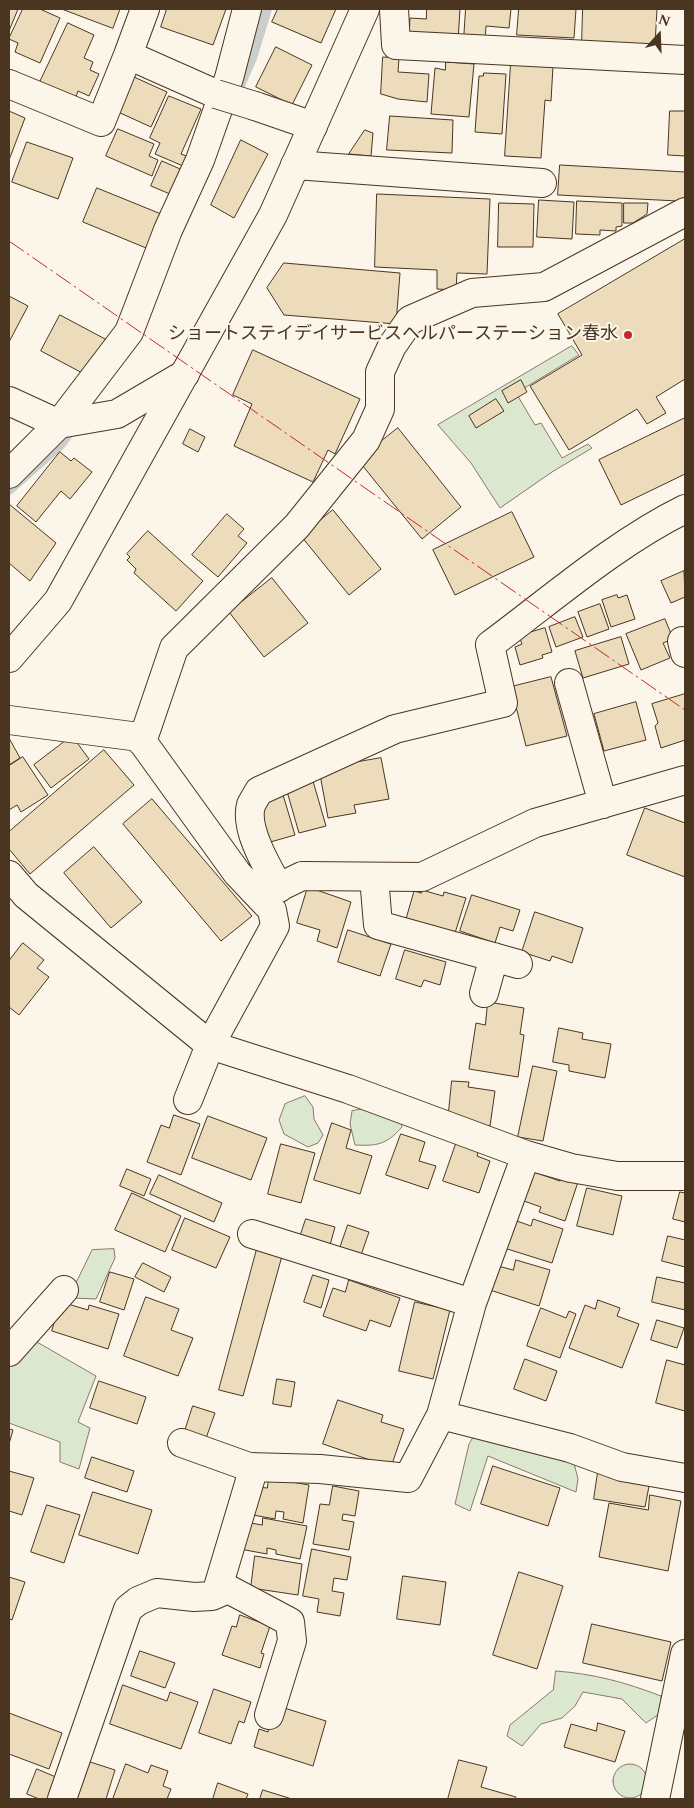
<!DOCTYPE html>
<meta charset="utf-8">
<style>
body{margin:0}
#map{position:relative;width:694px;height:1808px;overflow:hidden;background:#fbf6e9;font-family:Spectral,serif}
canvas{display:block}
.frame{position:absolute;inset:0;border:10px solid #4a3520;pointer-events:none}
.north{position:absolute;left:634px;top:10px;width:50px;height:50px;-webkit-text-stroke:4px #fbf6e9;paint-order:stroke;rotate:20deg;font-size:14px;font-weight:700;line-height:20px;text-align:center;color:#4a3520}
.north::after{content:'';display:block;margin:auto;width:18px;height:22px;background:#4a3520;clip-path:polygon(50% 0,100% 100%,50% 72%,0 100%)}
</style>
<div id="map">
<canvas width="694" height="1808"></canvas>
<div class="frame"></div>
<div class="north">N</div>
</div>
<script>
const c = document.querySelector('canvas').getContext('2d');
c.lineJoin = 'round';
function fill(path, color) { c.fillStyle = color; c.fill(path, 'evenodd'); }
function trace(path, color, width, dash) { c.strokeStyle = color; c.lineWidth = width; c.lineCap = dash ? 'butt' : 'round'; c.setLineDash(dash || []); c.stroke(path); }
function write(font, color, halo, rows, align = 'center') {
  c.font = font + ' Spectral,"Noto Sans JP",serif'; c.lineWidth = 4; c.setLineDash([]); c.textBaseline = 'middle'; c.strokeStyle = halo; c.fillStyle = color; for (const [text, x, y, turn = 0] of rows) {
    c.save(); c.translate(x, y); c.rotate((+turn || 0) * Math.PI / 180); c.textAlign = isNaN(turn) ? turn : align; if (halo) c.strokeText(text, 0, 0); c.fillText(text, 0, 0); c.restore();
  }
}
const green = new Path2D(`
 M572,346l7,9 -63,38 19,32 6,-2 21,35 26,-14 4,4 -40,24 -52,36 -29,-45 -33,-38z
 M305,1096l8,11 1,12 9,16 -5,8 -10,4 -24,-13 -5,-14 6,-16z
 M362,1109l39,10 1,8c-16,18 -25,19 -47,18l-5,-21 2,-13z
 M114,1249l1,9 -19,41 -23,-1v-9l19,-39z
 M30,1338l66,38 -18,46 12,6 -11,41 -19,-7v-20l-51,-19v-59z
 M477,1432l97,31 4,16 -2,13 -88,-36 -18,55 -15,-7 14,-60z
 M556,1671c39,3 68,11 105,25l1,16 -16,11 -24,-24 -39,-7 -8,14 -13,12 -21,6 -19,22 -15,-10 3,-11 43,-35z
 M613 1781a17 17 0 1 1 34 0a17 17 0 1 1-34 0Z`);
fill(green, '#dce7d0');
trace(green, '#887966', 1);
trace(new Path2D(`
 M238,90l14,-32 15,-49
 M9,490l52,-46 13,-18`), '#c9cecd', 10);
const building = new Path2D(`
 M9,9h9l-9,22z
 M23,9h17l20,9 -20,45 -25,-11 3,-9 -9,-4z
 M62,9h58l-7,19z
 M167,9h59l-13,36 -52,-18z
 M278,9h58l-15,34 -49,-21z
 M427,9h33l-2,32 -49,-3 1,-20 16,1z
 M466,9h45l-2,19 -23,-2 -1,15 -21,-2z
 M519,9h57l-2,29 -57,-3z
 M583,9h74l-2,36 -73,-3z
 M68,23l26,12 -10,23 9,4 -3,8 9,4 -10,22 -11,-5 -3,8 -35,-17z
 M276,47l36,18 -20,40 -36,-18z
 M383,57l16,1 -1,14 31,2 -2,28 -29,-3 -17,-5z
 M446,62l28,2 -5,53 -38,-3 4,-46 10,2z
 M511,63l42,3 -2,35 -6,-1 -4,58 -36,-2z
 M484,73l22,1 -4,60 -27,-2 4,-56h4z
 M134,77l33,15 -16,35 -33,-15z
 M169,96l32,13 -20,45 13,5 -4,10 -35,-15 5,-11 -10,-5z
 M9,111l16,7 -16,42z
 M670,111h15v45l-17,-1z
 M390,116l63,4 -1,33 -65,-3z
 M118,129l36,15 -5,12 9,4 -6,16 -46,-20z
 M365,130l8,3 -2,23 -22,-2z
 M241,140l27,14 -34,64 -23,-13z
 M27,142l46,16 -15,41 -46,-17z
 M162,161l25,11 -10,25 -26,-11z
 M560,165l125,7v25l-7,4 -120,-6z
 M97,188l69,28 -15,34 -68,-28z
 M377,194l113,5 -3,75 -30,-1 -1,17 -19,-1v-19l-62,-3z
 M539,200l35,2 -2,37 -35,-2z
 M577,201l45,2v23l-6,1v4l-16,-1v5l-24,-1z
 M499,203l35,1 -1,43h-35z
 M624,203h24l-1,11 -14,9h-9z
 M685,239v140l-29,18 10,16 -19,11 -10,-15 -68,41 -39,-64 52,-31 -24,-41z
 M284,263l116,10 -4,51 -112,-9 -17,-27z
 M9,296l19,10 -19,36z
 M60,315l47,25 -19,36 -47,-25z
 M253,350l107,49 -25,55 -7,-4 -15,32 -79,-36 18,-42 -19,-9z
 M521,380l6,12 -19,11 -6,-12z
 M496,399l8,12 -28,17 -7,-12z
 M685,418v56l-64,31 -22,-45z
 M398,428l63,79 -39,32 -64,-79z
 M190,429l15,8 -7,15 -15,-8z
 M60,452l11,9 3,-3 18,14 -22,27 -9,-8 -25,31 -19,-16z
 M9,504l47,39 -26,38 -21,-18z
 M333,510l48,59 -32,26 -48,-59z
 M512,512l22,45 -79,38 -22,-45z
 M227,514l17,15 -6,7 9,7 -29,34 -26,-22z
 M148,531l55,50 -27,30 -42,-38 2,-4 -9,-9 3,-3 -3,-3z
 M684,571l1,26 -14,6 -10,-22z
 M272,578l36,45 -44,34 -35,-45z
 M617,595l1,3 9,-3 8,24 -24,8 -9,-27z
 M600,604l9,25 -22,8 -9,-25z
 M575,617l8,20 -27,10 -7,-20z
 M665,619l8,20 -10,4 7,15 -29,12 -15,-36z
 M545,628l7,24 -10,3 1,3 -23,7 -5,-18 7,-3 -3,-8z
 M621,637l8,27 -46,14 -8,-27z
 M551,677l16,59 -41,10 -15,-59z
 M685,694v46l-24,8 -6,-22 3,-3 -6,-19z
 M636,702l10,38 -42,11 -10,-37z
 M72,736l17,23 -38,29 -17,-23z
 M9,738l11,20 -11,7z
 M104,750l30,35 -104,89 -21,-25v-17z
 M23,757l25,38 -27,17 -4,-7 -8,5v-44z
 M381,758l8,41 -35,6 2,8 -28,5 -9,-49z
 M313,781l13,45 -27,7 -13,-45z
 M281,788l14,47 -28,8 -11,-38z
 M152,799l100,117 -31,25 -98,-117z
 M645,808l40,15v54l-58,-22z
 M94,847l48,55 -31,26 -47,-55z
 M308,887l43,15 -14,46 -20,-7 3,-11 -23,-7z
 M422,890l21,6 1,-4 22,6 -11,35 -49,-14 8,-28 7,2z
 M472,895l48,15 -7,21 -13,-4 -5,16 -35,-12z
 M535,912l48,16 -11,35 -20,-7 -2,5 -28,-9z
 M348,930l43,14 -11,32 -42,-14z
 M23,943l21,17 -7,8 12,9 -30,38 -10,-8v-46z
 M405,950l41,12 -6,23 -16,-5 -3,7 -25,-8z
 M488,1002l36,6 -4,26 4,1 -6,42 -49,-8 7,-46 9,2z
 M559,1028l24,5 -1,6 29,5 -6,34 -36,-7v-6l-16,-3z
 M533,1066l24,5 -14,70 -25,-4z
 M452,1081l17,1 -1,5 27,4 -5,35 -42,-5z
 M174,1115l26,9 -19,51 -34,-13 14,-37 8,3z
 M208,1116l59,22 -16,42 -59,-22z
 M332,1123l19,7 -5,18 26,8 -12,38 -46,-14z
 M401,1134l24,8 -6,19 17,5 -8,23 -42,-14z
 M457,1141l22,8 -2,7 13,5 -11,32 -36,-12z
 M281,1144l34,9 -14,50 -33,-9z
 M127,1169l24,10 -7,17 -24,-10z
 M531,1171l29,10 2,-5 16,6 -13,39 -26,-9 2,-5 -20,-7z
 M159,1175l63,28 -8,19 -64,-28z
 M587,1188l35,8 -9,39 -36,-9z
 M680,1192l5,1v29l-12,-3z
 M132,1193l49,23 -16,36 -50,-22z
 M185,1218l45,19 -14,31 -44,-18z
 M306,1219l29,8 -5,18 -30,-8z
 M511,1219l20,7 2,-7 30,10 -11,34 -51,-16z
 M348,1225l21,7 -9,26 -21,-7z
 M668,1236l17,4v27l-23,-6z
 M257,1249l25,7 -39,140 -24,-6z
 M516,1260l34,10 -11,36 -49,-16 8,-24 15,4z
 M143,1263l28,14 -7,15 -29,-15z
 M110,1272l24,7 -10,31 -24,-8z
 M313,1275l16,5 -8,28 -17,-6z
 M657,1277l28,6v27l-33,-8z
 M349,1280l51,18 -10,29 -20,-7 -4,11 -43,-15 10,-28 12,4z
 M146,1297l33,12 -8,21 22,8 -15,38 -54,-20z
 M598,1300l22,8 -3,8 22,8 -17,44 -53,-20 16,-43 10,4z
 M61,1302l27,8 1,-5 30,9 -11,35 -56,-18z
 M415,1302l35,8 -17,69 -34,-8z
 M541,1308l25,10 3,-7 7,3 -16,44 -33,-12z
 M657,1320l27,8 -7,20 -26,-8z
 M525,1359l32,12 -11,30 -32,-12z
 M667,1360l18,5v46l-29,-8z
 M277,1379l18,3 -4,25 -18,-3z
 M99,1381l47,16 -9,27 -47,-16z
 M338,1400l45,15 -2,7 23,7 -13,38 -68,-23z
 M193,1406l22,7 -10,28 -21,-7z
 M9,1429l4,1 -4,14z
 M92,1457l42,14 -7,21 -42,-14z
 M493,1466l67,22 -12,38 -67,-22z
 M9,1471l25,7 -12,37 -13,-4z
 M598,1472l52,9 -5,26 -51,-8z
 M269,1478l40,7 -6,38 -20,-4 1,-7 -8,-1 -1,8 -22,-4 5,-28 9,1z
 M333,1486l26,5 -4,25 -12,-2 -1,6 12,2 -5,28 -36,-6 7,-40 9,1z
 M93,1492l59,18 -14,44 -59,-19z
 M650,1495l31,6 -13,70 -69,-14 10,-54 39,7z
 M47,1505l33,10 -16,48 -33,-11z
 M263,1518l44,8 -7,33 -24,-5v-4l-9,-2v6l-27,-5 5,-27 17,3z
 M312,1549l39,8 -4,23 -13,-2 -2,13 12,2 -4,23 -23,-4 2,-13 -16,-3z
 M255,1556l47,8 -4,31 -47,-7z
 M519,1572l44,14 -26,83 -44,-14z
 M403,1576l43,6 -6,43 -43,-6z
 M9,1577l16,5 -13,38 -3,-1z
 M240,1615l30,11 -9,27 3,1 -4,14 -38,-13 10,-29 4,1z
 M592,1624l79,18 -9,39 -79,-18z
 M140,1651l35,12 -10,25 -34,-12z
 M123,1685l44,16 3,-9 28,10 -17,47 -71,-25z
 M214,1689l37,13 -7,21 -5,-2 -8,23 -32,-11z
 M281,1707l45,14 -13,45 -59,-19 5,-18 9,3 2,-9z
 M9,1713l53,20 -13,36 -40,-15z
 M598,1723l27,8 -10,31 -51,-15 7,-23 25,7z
 M81,1759l34,11 -9,29h-38z
 M459,1760l28,7 -6,20 35,10 -1,2h-67z
 M126,1764l22,9 3,-8 17,6 -5,15 8,3 -4,10h-54z
 M37,1769l21,9 -8,21h-11l-12,-5z
 M218,1783l30,11 -2,5h-33z
 M263,1790l29,9h-32z`);
fill(building, '#ecdcbc');
trace(building, '#4a3520', 1);
const minor = new Path2D(`
 M394,9l2,36 289,15
 M128,55l17,-46
 M9,84l92,38 27,-67 88,39
 M255,106l58,20
 M295,165l247,18
 M9,401l50,23 58,-10 68,-40
 M9,474l50,-50 70,-92 39,-102 32,-70 29,-82 18,-69
 M682,641l3,12
 M569,683l34,121
 M9,720l130,17 98,136 35,37 3,16 -65,119 -184,-150 -17,-20
 M142,742l32,-94 123,-122 69,-86 14,-31v-37l12,-26 18,-26 62,-27 72,-6 141,-75
 M374,877l4,48 140,39
 M279,888c-11,-20 -35,-59 -28,-83 2,-4 5,-9 8,-14l136,-62 108,-26 -13,-58c62,-46 126,-102 195,-136
 M263,895l39,-19 120,1 113,-54 150,-43
 M484,993l10,-36
 M188,1100l22,-55 138,44 178,66 -54,148 -31,112
 M526,1155l45,13 46,8h68
 M252,1234l220,69
 M9,1352l55,-62
 M182,1443l67,24 71,2 88,9 33,-63 129,33 52,19 63,11
 M216,1594l38,-127
 M62,1799l66,-190 10,-8 19,-8 37,4 18,-1 16,-7 62,33 2,19 -23,74
 M655,1799l30,-145`);
const tertiary = new Path2D(`
 M9,658l49,-57 215,-386 92,-206`);
trace(minor, '#4a3520', 30);
trace(tertiary, '#4a3520', 30);
trace(minor, '#fbf6e9', 28);
trace(tertiary, '#fbf6e9', 28);
const minorBridge = new Path2D(`
 M216,94l39,12`);
trace(minorBridge, '#4a3520', 30, []);
trace(minorBridge, '#fbf6e9', 28);
trace(new Path2D(`
 M9,241l676,469`), '#c62828', 1, [18, 4, 2.5, 4]);
for (const [x, y, r, color] of [
 [628,335,5,"#c62828"]
]) { const dot = new Path2D(); dot.arc(x, y, r, 0, 2 * Math.PI); c.fillStyle = color; c.fill(dot); trace(dot, '#fbf6e9', 2); }
write('18px', '#4a3520', '#fbf6e9', [
 ["ショートステイデイサービスヘルパーステーション春水",618,335]
], 'right');
</script>
